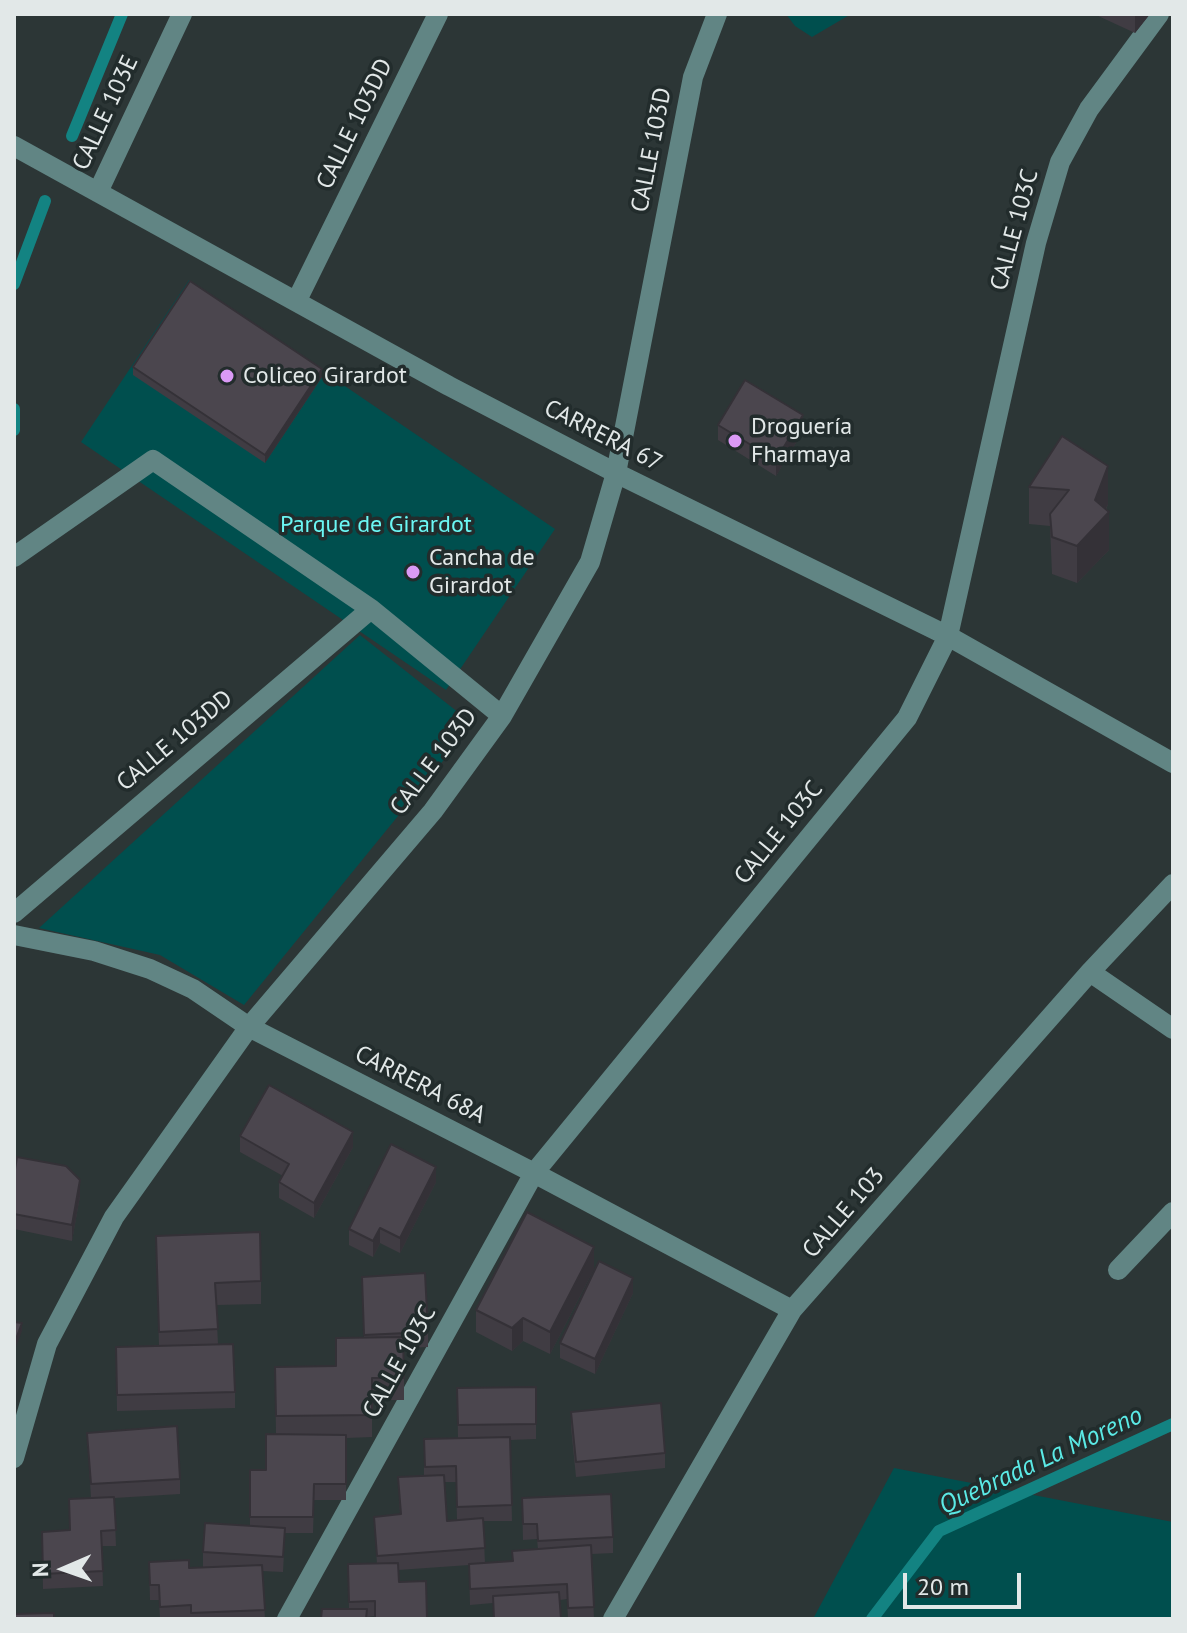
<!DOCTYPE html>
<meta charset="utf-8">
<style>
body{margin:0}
#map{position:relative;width:1187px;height:1633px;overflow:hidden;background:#2c3636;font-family:"PT Sans",sans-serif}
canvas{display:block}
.frame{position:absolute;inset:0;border:16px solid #e2e8e8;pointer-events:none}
.north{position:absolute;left:24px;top:1529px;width:80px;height:80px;-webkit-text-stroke:6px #222c2c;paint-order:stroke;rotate:268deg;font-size:22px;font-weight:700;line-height:32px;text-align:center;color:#e2e8e8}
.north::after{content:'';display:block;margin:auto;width:28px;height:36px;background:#e2e8e8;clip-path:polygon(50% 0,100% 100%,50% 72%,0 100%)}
.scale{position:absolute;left:903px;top:1573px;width:118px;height:36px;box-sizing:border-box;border:4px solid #e2e8e8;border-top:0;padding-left:10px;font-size:24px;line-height:28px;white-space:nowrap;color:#e2e8e8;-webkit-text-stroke:6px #222c2c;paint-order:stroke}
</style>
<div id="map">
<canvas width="1187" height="1633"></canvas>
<div class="frame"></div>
<div class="north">N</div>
<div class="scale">20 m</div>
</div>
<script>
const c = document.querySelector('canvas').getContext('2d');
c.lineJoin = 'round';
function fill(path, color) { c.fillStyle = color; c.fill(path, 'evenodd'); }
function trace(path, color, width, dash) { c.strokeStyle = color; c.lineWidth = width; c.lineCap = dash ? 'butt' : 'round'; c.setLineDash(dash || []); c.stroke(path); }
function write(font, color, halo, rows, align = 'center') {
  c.font = font + ' "PT Sans",sans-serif'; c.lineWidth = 7; c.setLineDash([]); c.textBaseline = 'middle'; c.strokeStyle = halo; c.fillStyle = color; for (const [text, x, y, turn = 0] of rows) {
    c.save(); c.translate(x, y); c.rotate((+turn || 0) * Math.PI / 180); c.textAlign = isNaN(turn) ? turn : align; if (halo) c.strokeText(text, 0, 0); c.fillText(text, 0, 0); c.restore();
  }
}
fill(new Path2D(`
 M786,14h65l-39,23 -17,-11z
 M189,280l366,249 -109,161 -365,-248z
 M360,635l113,89 -229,281 -84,-50 -121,-27z
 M894,1468l279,54v97h-360z`), '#004f4e');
trace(new Path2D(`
 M72,136l50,-122
 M14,284l31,-83
 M14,409v21
 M872,1619l67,-88 234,-107`), '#138382', 12);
trace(new Path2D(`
 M14,146l435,240 167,87 332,163 225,127
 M98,192l84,-178
 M297,300l141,-286
 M14,557l139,-97 218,149 131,107
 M14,913l357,-304
 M14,935l80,16 56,18 43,20 56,38 285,146 258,137
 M1090,972l83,57
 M1118,1270l55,-58
 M14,1458l33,-114 67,-127 135,-190 184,-216 69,-95 88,-154 26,-89 77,-396 24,-63
 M287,1619l247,-446 373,-455 41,-82 88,-393 24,-81 29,-53 70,-95
 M613,1619l179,-309 298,-338 83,-88`), '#618584', 20);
fill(new Path2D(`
 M1094,14h56l-15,19z
 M133,367l189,10 -57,86 -132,-88z
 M718,425l85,6 -27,45 -58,-36z
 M1062,436l46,68 -2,6 3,40 -32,33 -25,-9 -2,-48 -21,-2v-37z
 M240,1136l113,11 -39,71 -35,-20v-16l4,-6 -43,-24z
 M14,1175l66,21 -8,45 -58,-12z
 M436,1182l-36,71 -20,-10 -7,14 -24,-12v-16z
 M156,1236l105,45v23l-45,1 2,39 17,48v16l-118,3 -1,-64 43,-1z
 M594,1269l-44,85 -27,-13 -11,10 -36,-19v-22z
 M362,1277l66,55v15l-24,1v52h-32v37l-26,1v62h-32l-1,33h-28l-2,39 -21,-1 3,48h-105l-1,-19h-9l-1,-38 40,6h14v-16l47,-26v-56h16l10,-36 -1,-67 61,-1 28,-29z
 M633,1293l-38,81 -35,-16v-15z
 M536,1387v52l-26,1 2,81h-29l2,42 27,-2 26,-12 -1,-10 -14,1 -1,-42 91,39v16l-22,1 3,65h-26l-1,-20 -7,1 1,19h-68v-16l-23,2 -1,-40 -71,5 -23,46 -8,1v2l-18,-10 -1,-45h29l-3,-47 26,-3 -2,-37 26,-1v-37l34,-1 -1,-50zM445,1482h11l1,38 -10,1z
 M571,1412l94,41v15l-89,9 -5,-50z
 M87,1433l93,46v15l-66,4 2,48h-14l1,40 -60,3 -1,-57 27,-2 22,-32z`), '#403c43');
fill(new Path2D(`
 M1135,14h15l-15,19z
 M322,369v8l-57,86v-8z
 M803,415v16l-27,45v-16z
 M1108,466v38l-7,16 8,-8v38l-32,33v-37z
 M353,1132v15l-39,71v-15z
 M436,1167v15l-36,71v-15z
 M80,1180v16l-8,45v-16z
 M380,1228v15l-7,14v-16z
 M594,1247v22l-44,85v-22z
 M633,1278v15l-38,81v-15z
 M523,1318v23l-11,10v-23z
 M22,1323v8l-8,21v-8z`), '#343137');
const building = new Path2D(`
 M190,281l132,88 -57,86 -132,-88z
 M745,380l58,35 -27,45 -58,-35z
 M1062,436l46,30 -13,34 14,12 -32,34 -25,-9 -2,-23 19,-24 -40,-3z
 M269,1085l84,47 -39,71 -35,-21 10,-18 -49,-28z
 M391,1144l45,23 -36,71 -20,-10 -7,13 -24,-12z
 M17,1157l49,9 14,14 -8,45 -58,-11v-39z
 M527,1212l67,35 -44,85 -27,-14 -11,10 -36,-18z
 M260,1232l1,49 -46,2 3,46 -59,3 -3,-96z
 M599,1261l34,17 -38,81 -35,-16z
 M425,1273l3,59 -64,3 -2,-58z
 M14,1322l8,1 -8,21z
 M403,1337l1,41h-32v37l-96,1 -1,-49 61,-1v-28z
 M233,1344l2,48 -118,3 -1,-48z
 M536,1387v37l-78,1 -1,-37z
 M661,1403l4,50 -89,9 -5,-50z
 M177,1426l3,53 -89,5 -4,-51z
 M266,1434l80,1v49h-32l-1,33h-63v-47h16z
 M510,1437l2,68 -55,2 -1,-41 -31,1 -1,-28z
 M444,1475l3,46 36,-3 2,30 -108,8 -3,-39 27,-3 -3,-37z
 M611,1494l2,43 -75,4 -1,-17h-14l-1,-26z
 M114,1497l2,33 -15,1 2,40 -60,3 -1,-42 28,-2 -1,-31z
 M205,1523l80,5 -2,29 -80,-5z
 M591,1545l3,62 -26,1 -1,-24 -97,5 -1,-25 44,-3 -1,-10z
 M189,1560v8l73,-3 3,45 -74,3v-8l-31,2 -1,-22h-9l-1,-23z
 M398,1563l1,19 27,-1 1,38h-52v-18l-26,1 -1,-38z
 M559,1592l2,27h-67l-1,-23z
 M322,1609h45l-1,10h-45z
 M54,1613v6h-40v-5z`);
fill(building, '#4b464e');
trace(building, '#343137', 2);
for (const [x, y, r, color] of [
 [227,376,8,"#db9af6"],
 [735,441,8,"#db9af6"],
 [413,572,8,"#db9af6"]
]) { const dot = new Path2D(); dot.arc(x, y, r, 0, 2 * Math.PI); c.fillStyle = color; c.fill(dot); trace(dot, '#222c2c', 3); }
write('24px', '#e2e8e8', '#222c2c', [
 ["CALLE 103E",106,113,-65],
 ["CALLE 103DD",355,124,-64],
 ["CALLE 103D",652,150,-79],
 ["CALLE 103C",1015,230,-75],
 ["CARRERA 67",603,436,27],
 ["CALLE 103DD",175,741,-40],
 ["CALLE 103D",434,762,-53],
 ["CALLE 103C",779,833,-51],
 ["CARRERA 68A",420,1085,27],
 ["CALLE 103",844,1213,-49],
 ["CALLE 103C",400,1362,-61]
]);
write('24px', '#e2e8e8', '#222c2c', [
 ["Coliceo Girardot",243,376],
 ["Droguería",751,427],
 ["Fharmaya",751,455],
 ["Cancha de",429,558],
 ["Girardot",429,586]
], 'left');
write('24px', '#6bf7f4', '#222c2c', [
 ["Parque de Girardot",376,525]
]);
write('italic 26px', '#5beae6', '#222c2c', [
 ["Quebrada La Moreno",1041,1461,-25]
]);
</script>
